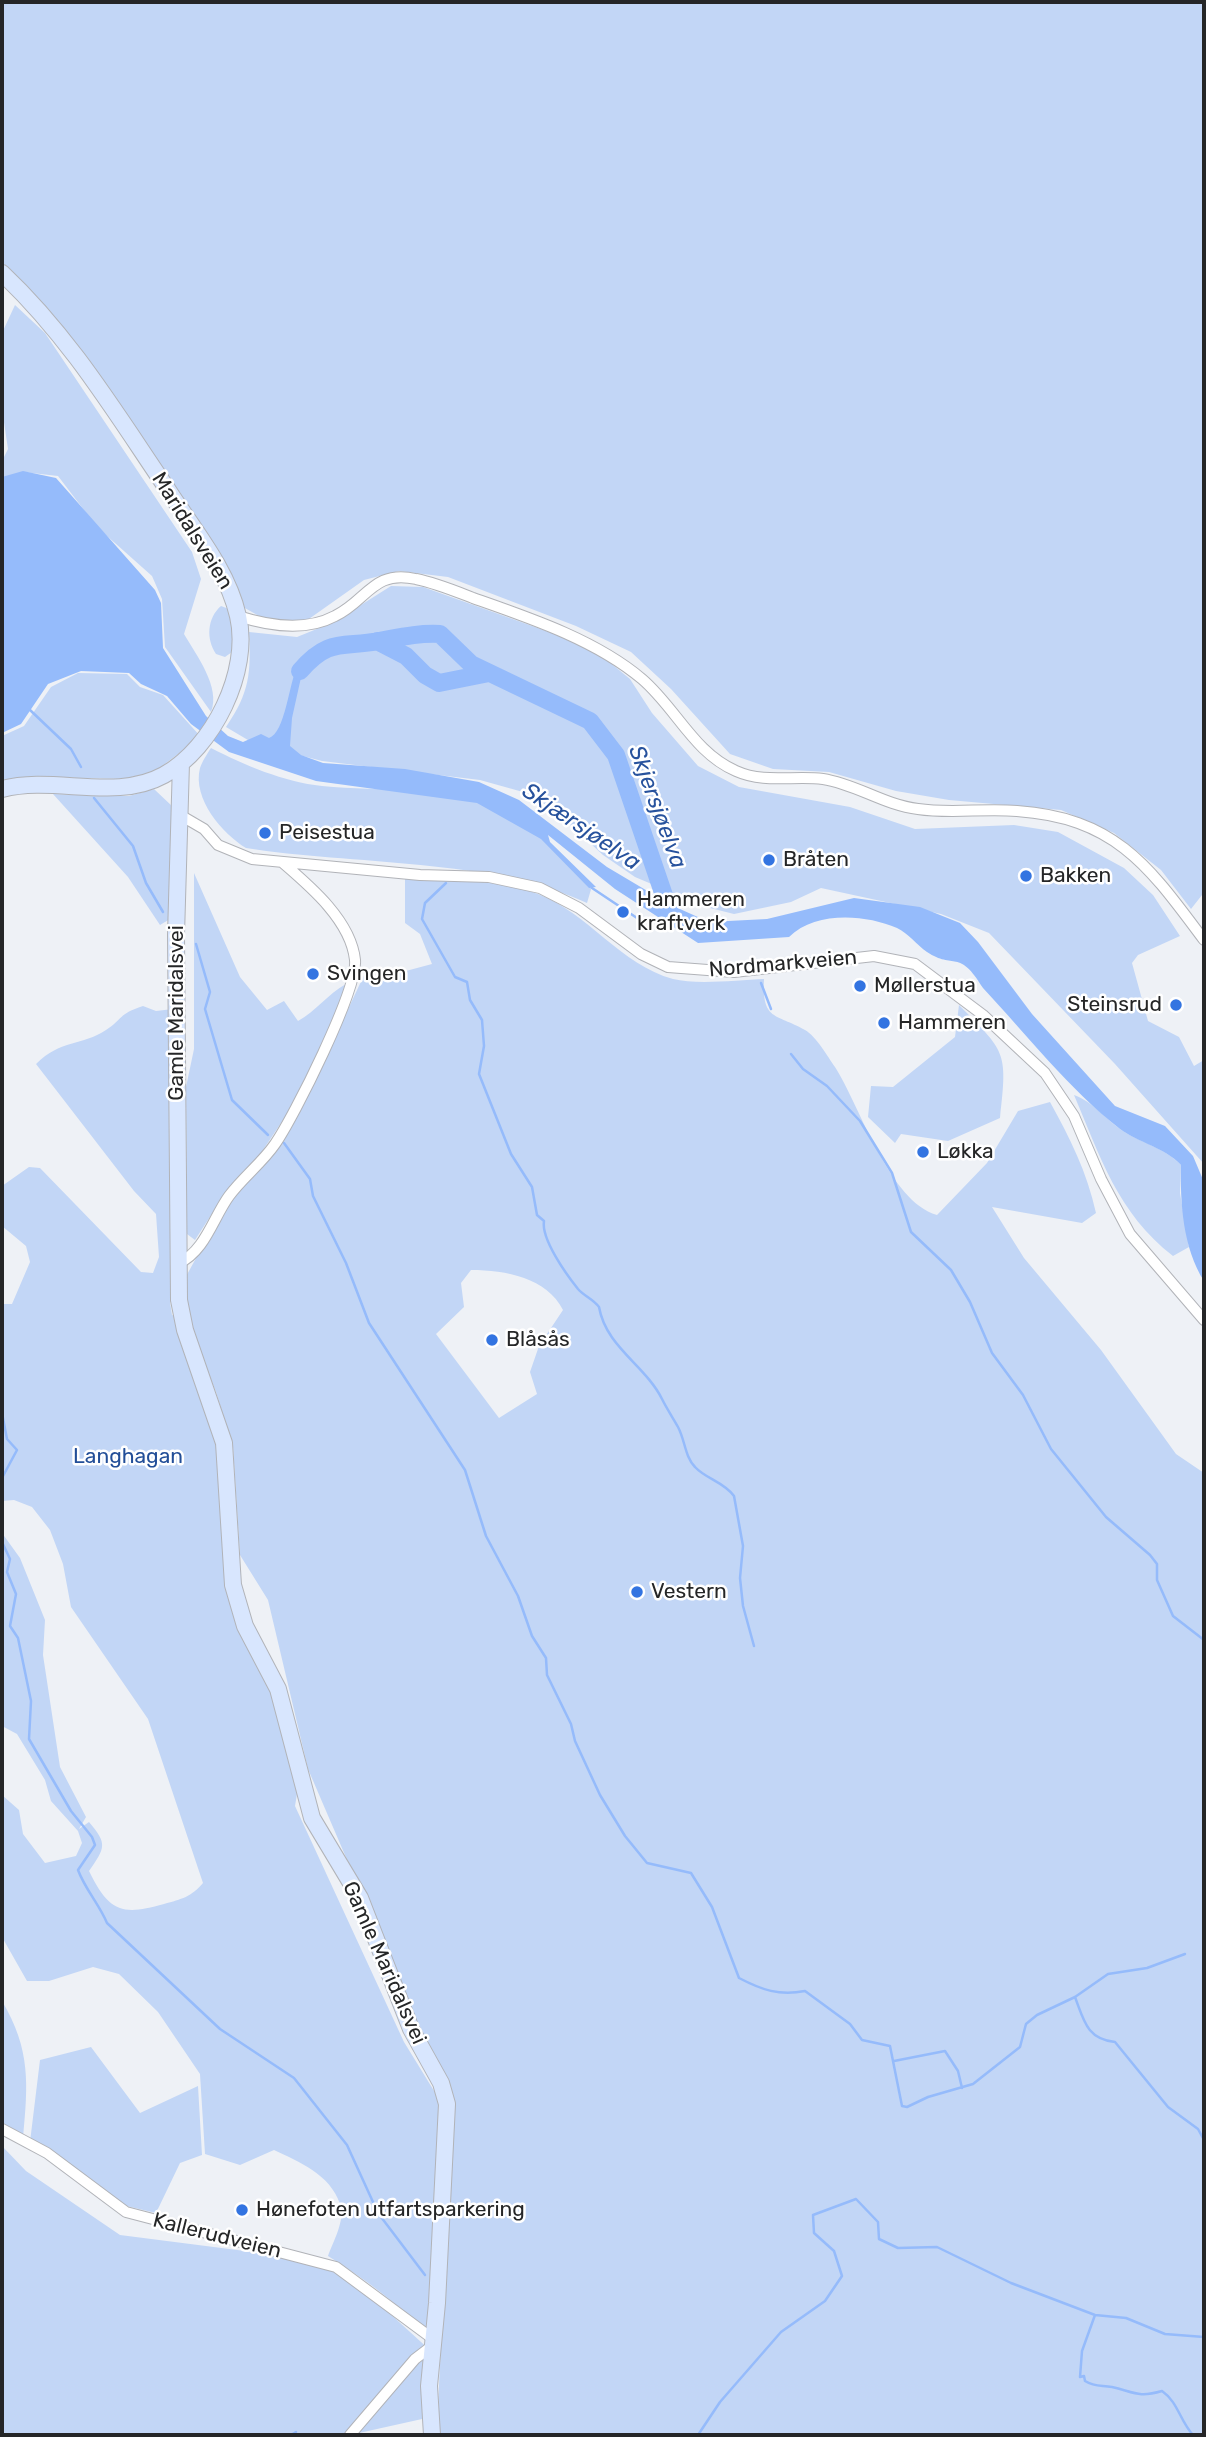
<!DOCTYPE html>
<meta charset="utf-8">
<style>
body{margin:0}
#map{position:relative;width:1206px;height:2437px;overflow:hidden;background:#eef1f6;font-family:Rubik,sans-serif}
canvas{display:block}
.frame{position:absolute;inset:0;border:4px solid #252627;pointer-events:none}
</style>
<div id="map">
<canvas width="1206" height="2437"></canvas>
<div class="frame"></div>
</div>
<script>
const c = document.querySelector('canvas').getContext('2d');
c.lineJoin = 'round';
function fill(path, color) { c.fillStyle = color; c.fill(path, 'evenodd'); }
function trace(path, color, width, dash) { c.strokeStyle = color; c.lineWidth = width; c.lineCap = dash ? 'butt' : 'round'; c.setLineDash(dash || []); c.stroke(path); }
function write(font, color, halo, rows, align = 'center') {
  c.font = font + ' Rubik,sans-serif'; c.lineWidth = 5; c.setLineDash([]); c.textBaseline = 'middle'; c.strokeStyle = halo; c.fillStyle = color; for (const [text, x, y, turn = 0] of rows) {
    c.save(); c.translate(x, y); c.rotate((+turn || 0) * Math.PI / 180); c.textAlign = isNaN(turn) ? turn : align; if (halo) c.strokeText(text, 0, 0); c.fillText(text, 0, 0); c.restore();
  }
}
fill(new Path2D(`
 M2,2h1202l-2,893 -11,14 -30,-39 -47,-37 -53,-23 -112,-10 -53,-9 -67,-19 -56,-3 -43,-15 -59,-65 -40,-37 -55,-26 -128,-49 -49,-6 -35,9 -65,46 -31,-5 -25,-14 -14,-34 -113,-173 -80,-100 -34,-35z
 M15,305l30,28 147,219 9,27 -17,55c12,21 37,53 27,78l-46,-65 -3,-48 -10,-23 -55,-49 -39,-51 -35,-4 -21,6v-17l6,-12 -6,-40v-76z
 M391,586l32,1 168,60 39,32 22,34 46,53 41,21 111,20 65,22 99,-4 44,7 66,36 29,27 27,41 -42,19 -6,8 16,58 31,16 15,29 10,-6v104l-89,-100 -126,-131 -48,-19 -120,-26 -30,14 -57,12 -28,-7 -71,-30 -32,-22 -49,-45 -31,-18 -43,-12 -158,-19 -69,-18 -27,-16c24,-35 25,-54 23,-95l48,5 37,-15z
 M221,606l8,3 5,19 -2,24 -7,5 -9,-3c-10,-15 -9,-36 5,-48z
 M78,673l49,1 13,13 23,8 38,42 -47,35 -31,7 -87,-2 -34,11v-52l22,-10 27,-39z
 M211,748c33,17 73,34 111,38 61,6 123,-2 180,25 35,16 63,48 90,75l-5,17c-95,-45 -235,-38 -341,-55 -23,-14 -54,-49 -46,-80 2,-6 7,-14 11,-20z
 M154,789l19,18 -3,112 -10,6 -32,-48 -75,-83 76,2z
 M194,873l46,104 27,33 17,-9 14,20c18,-10 30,-27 48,-37l-1,13 -52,108 -32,48 -37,42 -29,45 -8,-6 -1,-147 8,-38z
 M405,876c44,4 91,3 133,18 50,19 83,71 135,85 24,6 65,1 91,0 -2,42 11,34 41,51 11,6 23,27 30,37 26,41 54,134 102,148l50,-52 31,-52 32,-9c20,36 37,70 46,111l-14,10 -90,-16 32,51 77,92 75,104 28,19v962h-766c0,-112 19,-226 11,-338l-141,-328 -40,-169 -28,-45 -7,-108 -17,-55 -29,-73 -3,-39 44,-80 71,-87 67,-142 10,8 56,-15 -12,-30 -15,-11zM471,1270c35,0 76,8 92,40l-24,36 -9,26 7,22 -38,24 -63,-84 28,-27 -3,-24z
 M959,1005c46,47 49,45 41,113l-52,23 -47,-7 -6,9 -27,-26 3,-31 22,1 62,-50z
 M143,1006l13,5 17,-2 4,288 -7,5 2,13 13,4 39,124 3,107 72,232 -4,24 109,236 35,57 5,45 -13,195c-30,-34 -65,-59 -103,-83 5,-14 18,-37 12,-52 -10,-30 -41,-42 -66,-54l-34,15 -35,-11 -5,-80 -42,-62 -39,-38 -26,-7 -44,14h-22l-25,-44v-142l17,15 4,24 22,29 31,-7 6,-13 -4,-12 -27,-30 -6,-21 -28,-46 -15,-8v-193l18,25 25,62 -2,35 17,112 26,50 -7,12 10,-7c19,22 16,26 0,49 20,41 33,45 75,33 18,-5 27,-7 39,-21l-55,-164 -77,-112 -8,-43 -13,-34 -18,-23 -18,-7 -12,1v-197h10l18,-42 -4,-16 -24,-20v-40l27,-19 11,1 101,104 12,1 6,-16 -3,-43 -22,-23 -98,-127c25,-25 46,-18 70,-34 17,-11 12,-16 37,-24z
 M1074,1095c21,8 31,24 49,36 19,12 42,17 58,34l-1,28 9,54 -16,9c-56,-44 -72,-98 -99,-161z
 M2,2001c29,49 26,83 21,137l-21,-12z
 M91,2047l49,66 58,-27 4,69 -22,8 -24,50 -38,-9 -88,-62 10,-82z
 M2,2146l24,25 94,64 203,26 30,19 79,72 -1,65 -81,18h-348z`), '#c2d6f6');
fill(new Path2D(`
 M23,471l33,7 99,112 6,13 2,45 43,68 22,20 15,6 18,-8 8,4c16,-5 20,-54 28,-71 4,-6 10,-11 16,-16l5,7 -16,15 -10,45 -2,28 11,9 22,8 82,6 74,13 40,18 88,67 64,38 38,17 58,-3 87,-21 66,9 40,16 18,19 54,72 83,92 50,20 28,30 11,26v99c-21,-33 -24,-78 -23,-116 -17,-18 -42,-22 -61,-36 -51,-40 -93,-94 -137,-141 -24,-40 -29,-18 -56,-36 -10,-7 -19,-19 -30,-24 -32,-14 -82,-17 -108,9l-91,6 -83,-54 -67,-54 2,7 46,45 -7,1 -48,-49 -64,-36 -161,-22 -87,-29 -38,-28 -24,-28 -26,-12 -12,-11 -48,-2 -33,13 -27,40 -19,9v-256z`), '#95bbfb');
trace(new Path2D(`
 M30,710l41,39 10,18
 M94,798l39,48 13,37 17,29
 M446,883l-21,20 -3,16 33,58 12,5 3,18 12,20 2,26 -5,28 32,80 21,33 5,28 7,6c-3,18 22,53 34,68 6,7 15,10 21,18 7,40 46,58 63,92 5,10 11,19 16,28 7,13 7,30 17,40 11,12 29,15 39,29l9,50 -3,32 3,28 11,40
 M592,888l45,30
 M196,944l14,48 -5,17 27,91 36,35
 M761,983l10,26
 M791,1054l12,15 24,17 33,35 32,52 19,59 40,38 19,32 22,51 31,42 28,54 55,68 44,38 7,9v16l16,36 31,24
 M284,1143l26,36 3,17 33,67 23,60 96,147 21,66 32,60 14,40 14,22 1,17 24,49 4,17 25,54 25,41 22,27 44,10 21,34 27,71c23,12 40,18 66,13l45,33 12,16 28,6 12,60 5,1 21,-10 45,-13 47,-37 6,-23 11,-9 38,-18 33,-23 39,-6 38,-14
 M2,1413l5,26 10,11 -15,28
 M2,1542l8,17 -3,13 9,22 -6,32 8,12 13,63 -2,38 42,72 21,26 3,8 -17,25c7,19 21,34 29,53l113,106 74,49 53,67 31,68 47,62
 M1075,1997c9,24 12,42 40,45l53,65 30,22 6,11
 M894,2061l51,-10 13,20 4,17
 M1095,2315l-13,36 -2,26 4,-1 1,5c10,6 16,4 27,6 22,5 26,11 50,4 16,11 18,30 31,44
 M291,2435l5,-3
 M698,2435l22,-33 61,-70 44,-31 17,-25 -8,-25 -20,-18 -1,-18 43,-16 22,23 1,17 19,9 39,-1 74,36 84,32 31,3 39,16 39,3`), '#95bbfb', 2.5);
trace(new Path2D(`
 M377,641l29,15 19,19 14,8 50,-10
 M300,671c29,-34 43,-23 79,-30 22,-4 39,-8 61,-7l31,30 119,57 26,34 55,161`), '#95bbfb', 18);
const street = new Path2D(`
 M238,616c31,10 67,16 97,0 32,-15 38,-47 81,-37 20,4 39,12 57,19 57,20 123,42 169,81 34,29 52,74 94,92 29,13 58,4 87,8 33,5 61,26 95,30 33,5 66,-1 99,2 100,7 133,57 187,129
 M180,815l24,14 14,16 34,14 168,16 69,2 51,11 39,20 62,46 27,13 66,5 140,-16 41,8 68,51 62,58 29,43 27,63 29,55 74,86
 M179,1263c26,-12 34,-45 50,-67 14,-19 33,-33 46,-52 19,-27 83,-155 80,-184 -4,-39 -44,-73 -72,-97
 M2,2129l45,24 79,59 210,55 97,72
 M350,2435l65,-76 17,-13`);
const secondary = new Path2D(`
 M2,273c67,63 113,139 164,214 26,41 61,81 72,129 13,55 -25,132 -74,159 -49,27 -110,0 -162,14
 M181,763l-5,172 3,365 6,30 39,113 9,142 12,41 33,63 34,129 48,80 51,131 30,54 6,21 -10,199 -8,83 3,49`);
trace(street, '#b1b3b8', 12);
trace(secondary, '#b1b3b8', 18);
trace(street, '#fff', 10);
trace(secondary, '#d8e6fe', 16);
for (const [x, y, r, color] of [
 [265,833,7,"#3374e1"],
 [769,860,7,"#3374e1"],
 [1026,876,7,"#3374e1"],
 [623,912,7,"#3374e1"],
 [313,974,7,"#3374e1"],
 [860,986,7,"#3374e1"],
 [1176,1005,7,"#3374e1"],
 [884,1023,7,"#3374e1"],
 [923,1152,7,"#3374e1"],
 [492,1340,7,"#3374e1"],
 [637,1592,7,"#3374e1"],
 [242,2210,7,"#3374e1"]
]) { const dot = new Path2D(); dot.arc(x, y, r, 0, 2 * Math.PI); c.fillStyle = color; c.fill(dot); trace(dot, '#fff', 2.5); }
write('21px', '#252627', '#fff', [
 ["Maridalsveien",192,531,58],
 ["Nordmarkveien",783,964,-5],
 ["Gamle Maridalsvei",177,1013,-90],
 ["Gamle Maridalsvei",384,1963,66],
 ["Kallerudveien",217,2236,14]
]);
write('21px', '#252627', '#fff', [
 ["Peisestua",279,833],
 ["Bråten",783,860],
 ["Bakken",1040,876],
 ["Hammeren",637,900],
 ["kraftverk",637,924],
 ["Svingen",327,974],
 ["Møllerstua",874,986],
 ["Steinsrud",1162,1005,"right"],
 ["Hammeren",898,1023],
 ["Løkka",937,1152],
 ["Blåsås",506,1340],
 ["Vestern",651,1592],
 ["Hønefoten utfartsparkering",256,2210]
], 'left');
write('21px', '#224e98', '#fff', [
 ["Langhagan",128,1457]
]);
write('italic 23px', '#27529d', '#fff', [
 ["Skjersjøelva",657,807,70],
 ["Skjærsjøelva",581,827,34]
]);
</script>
